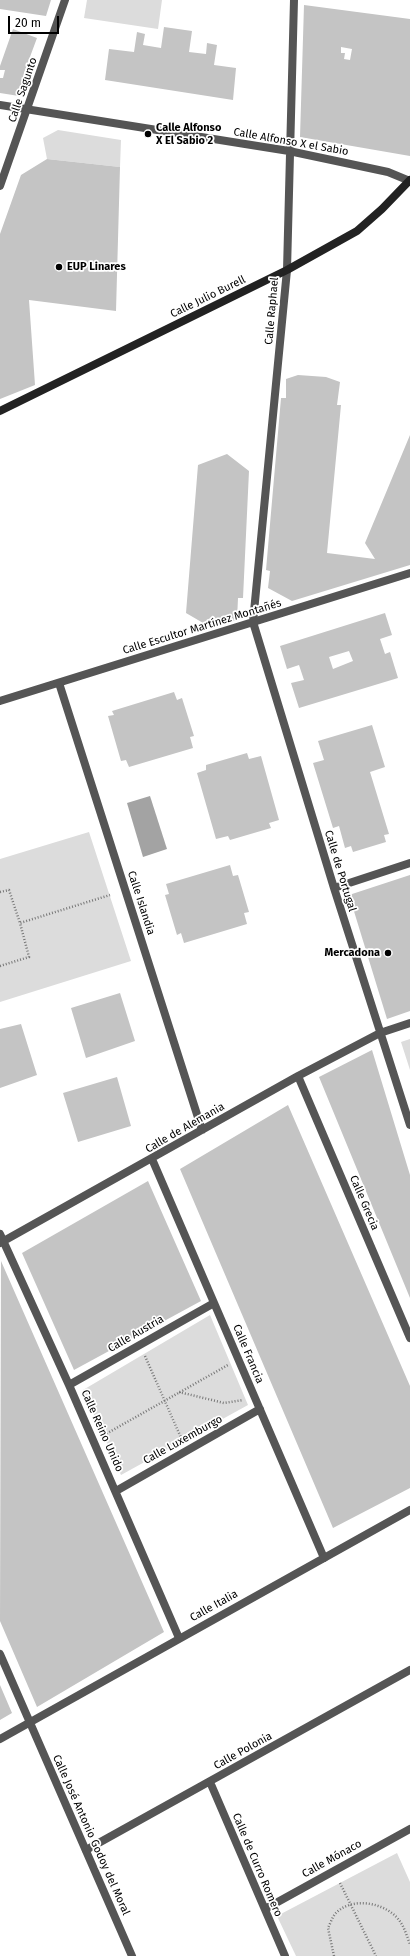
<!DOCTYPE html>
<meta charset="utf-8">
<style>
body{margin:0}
#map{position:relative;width:410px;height:1956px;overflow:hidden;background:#fff;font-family:"Fira Sans",sans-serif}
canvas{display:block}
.scale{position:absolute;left:8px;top:16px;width:51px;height:18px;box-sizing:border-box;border:2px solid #000;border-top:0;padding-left:5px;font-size:12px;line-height:14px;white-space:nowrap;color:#000;-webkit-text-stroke:3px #fff;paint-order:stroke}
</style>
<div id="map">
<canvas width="410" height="1956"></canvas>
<div class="scale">20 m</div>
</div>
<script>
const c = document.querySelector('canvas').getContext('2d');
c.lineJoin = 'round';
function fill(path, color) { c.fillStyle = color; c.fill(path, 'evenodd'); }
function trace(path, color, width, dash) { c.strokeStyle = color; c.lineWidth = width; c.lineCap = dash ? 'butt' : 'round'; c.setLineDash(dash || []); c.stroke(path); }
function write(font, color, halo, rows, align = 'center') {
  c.font = font + ' "Fira Sans",sans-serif'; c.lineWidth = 3.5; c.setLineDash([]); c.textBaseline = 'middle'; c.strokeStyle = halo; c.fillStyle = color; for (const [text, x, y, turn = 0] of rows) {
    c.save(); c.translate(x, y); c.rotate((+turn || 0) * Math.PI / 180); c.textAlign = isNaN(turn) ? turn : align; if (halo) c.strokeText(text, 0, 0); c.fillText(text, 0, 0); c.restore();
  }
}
fill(new Path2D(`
 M87,0h75l-4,29 -74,-11z
 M58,130l63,10 -1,27 -73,-8 -4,-21z
 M89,832l42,129 -131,41v-143z
 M410,1039v31l-9,-28z
 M210,1315l38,90 -127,70 -38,-85z
 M397,1853l13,29v74h-114l-19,-40z`), '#dcdcdc');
fill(new Path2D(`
 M150,796l17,53 -24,8 -16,-54z`), '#a3a3a3');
fill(new Path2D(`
 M0,0h51l-5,16 -46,-7z
 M304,5l106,14v137l-110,-19zM341,47l11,2 -2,11 -6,-1 1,-6h-4z
 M164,27l28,4 -3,21 17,2 1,-11 10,2 -3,20 22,3 -3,32 -128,-20 4,-31 25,3 3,-20 8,2 -2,11 18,3z
 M13,29l24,9 -13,35 -5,23 -19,-3v-15h3l2,-8h-5v-4z
 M47,159l73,8 -4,144 -87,-11 6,85 -35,14v-165l21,-59z
 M298,375l28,2 14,5 -3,23h4l-14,148 48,6 -10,-16 45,-108v130l-118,36 -24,-13 2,-17 -4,-1 15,-172h5v-19z
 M227,454l22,17 -6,127h-5l-1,22 -27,7 -24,-14 12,-148z
 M385,613l7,22 -12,4 5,15 5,-2 8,26 -99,30 -8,-25 13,-3 -5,-15 -12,4 -7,-23zM349,651l4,10 -20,8 -4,-12z
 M174,692l3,8 5,-2 12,38 -4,1 3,11 -64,19 -3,-7 -5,1 -13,-45 6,-1 -2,-4z
 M372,725l13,42 -15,5 19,62 -5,1 2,7 -33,10 -2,-6 -6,2 -6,-22 -6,2 -20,-65 11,-3 -6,-19z
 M247,753l2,6 12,-3 18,64 -10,3 2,5 -41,12 -2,-4 -12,3 -19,-66 9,-3v-5z
 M230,865l3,11 5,-1 11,37 -5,1 3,11 -63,19 -3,-10 -4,2 -12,-40 4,-1 -3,-10z
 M410,875v136l-23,8 -38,-124z
 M120,993l15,48 -49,17 -15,-50z
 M21,1024l16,51 -37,13v-59z
 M372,1050l38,125v123l-91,-221z
 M117,1077l14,49 -53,16 -15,-49z
 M288,1105l122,281v102l-77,40 -153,-359z
 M148,1181l53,120 -127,69 -52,-117z
 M1,1261l163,371 -127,75 -37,-86z
 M0,1685l12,28 -12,7z`), '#c4c4c4');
trace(new Path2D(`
 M0,892l9,-2 11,33
 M0,966l29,-9 -9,-34 90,-28
 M145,1356l37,84
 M179,1392l45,11 19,-3
 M104,1435l124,-70
 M340,1883l36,73
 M334,1956l-6,-28c2,-4 4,-10 7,-14 17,-19 54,-11 66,9 4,6 6,14 9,21`), '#777', 2.5, [1, 2]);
trace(new Path2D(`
 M294,0l-7,270 -34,352 81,266 76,237
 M0,105l289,46 99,21 22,9
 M59,683l143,447
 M0,701l410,-128
 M334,888l76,-25
 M298,1076l112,262
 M152,1159l172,399
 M0,1234l69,151 110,253
 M0,1243l298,-167 82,-43 30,-10
 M69,1385l145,-82
 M116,1491l144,-82
 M210,1782l75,174
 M86,1850l324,-180
 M265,1909l145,-80`), '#555', 8);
trace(new Path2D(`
 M0,186l65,-186
 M0,1654l132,302
 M0,1739l410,-229`), '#555', 8);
trace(new Path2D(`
 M0,411l287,-141 70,-39 25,-22 28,-29`), '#222', 8);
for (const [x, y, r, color] of [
 [148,134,4,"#000"],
 [59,267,4,"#000"],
 [388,953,4,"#000"]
]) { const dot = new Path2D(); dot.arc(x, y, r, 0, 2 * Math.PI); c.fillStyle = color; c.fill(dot); trace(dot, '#fff', 1.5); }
write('11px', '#000', '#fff', [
 ["Calle Sagunto",23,90,-71],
 ["Calle Alfonso X el Sabio",291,142,10],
 ["Calle Julio Burell",208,297,-26],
 ["Calle Raphael",272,311,-85],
 ["Calle Escultor Martínez Montañés",202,627,-17],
 ["Calle de Portugal",340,871,73],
 ["Calle Islandia",141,903,72],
 ["Calle de Alemania",185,1128,-30],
 ["Calle Grecia",364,1203,67],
 ["Calle Austria",136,1334,-30],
 ["Calle Francia",248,1354,67],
 ["Calle Reino Unido",102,1431,66],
 ["Calle Luxemburgo",183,1440,-29],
 ["Calle Italia",214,1606,-29],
 ["Calle Polonia",243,1751,-29],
 ["Calle José Antonio Godoy del Moral",91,1835,66],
 ["Calle Mónaco",332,1859,-29],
 ["Calle de Curro Romero",257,1865,67]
]);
write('bold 11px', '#000', '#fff', [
 ["Calle Alfonso",156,128],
 ["X El Sabio 2",156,141],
 ["EUP Linares",67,267],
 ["Mercadona",380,953,"right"]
], 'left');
</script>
